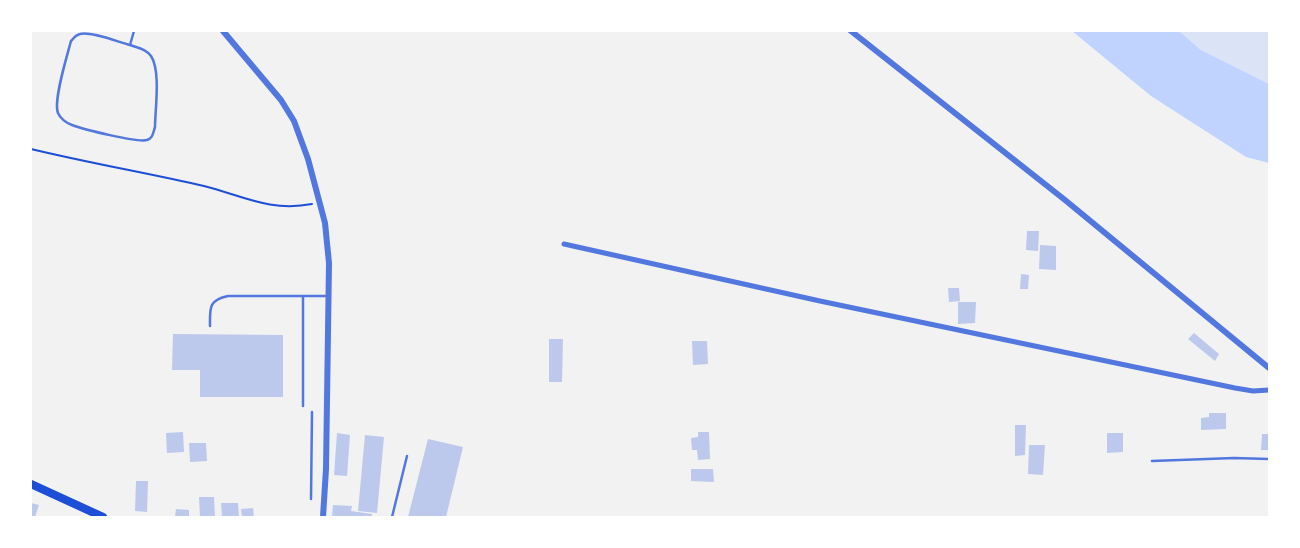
<!DOCTYPE html>
<style>
body{margin:0}
#map{position:relative;width:1300px;height:548px;overflow:hidden;background:#f2f2f2;font-family:"PT Sans Narrow",sans-serif}
canvas{display:block}
.frame{position:absolute;inset:0;border:32px solid #fff;pointer-events:none}
</style>
<div id="map">
<canvas width="1300" height="548"></canvas>
<div class="frame"></div>
</div>
<script>
const c = document.querySelector('canvas').getContext('2d');
c.lineJoin = 'round';
function fill(path, color) { c.fillStyle = color; c.fill(path, 'evenodd'); }
function trace(path, color, width, dash) { c.strokeStyle = color; c.lineWidth = width; c.lineCap = dash ? 'butt' : 'round'; c.setLineDash(dash || []); c.stroke(path); }
fill(new Path2D(`
 M1179,31h90v53l-68,-34z`), '#dbe4f7');
fill(new Path2D(`
 M1072,31h107l22,19 68,34v79l-23,-6 -95,-61z`), '#bfd3fe');
fill(new Path2D(`
 M1027,231h12l-1,20 -12,-1z
 M1040,245l16,1v24l-17,-1z
 M1021,274l8,1 -1,14h-8z
 M948,288h11l1,13 -11,1z
 M958,302h18l-1,21 -17,1z
 M1194,333l25,21 -4,7 -27,-22z
 M173,334l110,1v62h-83v-27h-28z
 M549,339h14l-1,43h-13z
 M692,341h15l1,23 -15,1z
 M1209,413h17v16l-25,1v-12l8,-1z
 M1015,425h11l-1,30 -10,1z
 M183,432l1,20 -17,1 -1,-20z
 M698,432h11l1,27 -12,1 -1,-10h-5l-1,-12 7,-1z
 M337,433l13,2 -3,41 -13,-1z
 M1107,433h16v19l-16,1z
 M1262,434h7v16h-8z
 M365,435l19,2 -7,76 -19,-2z
 M428,439l35,8 -17,70h-38z
 M189,443h17l1,18 -17,1z
 M1029,445h16l-2,30 -15,-1z
 M691,469h22l1,13 -23,-1z
 M136,481h12l-1,31 -12,-1z
 M199,497h15l1,20h-15z
 M31,503l8,2 -4,12h-4z
 M221,503h17l1,14h-17z
 M333,505l19,1 -1,5 21,3v3h-40z
 M253,508l1,9h-12l-1,-8z
 M176,509l13,1v7h-14z`), '#bdc9ec');
trace(new Path2D(`
 M31,149c58,14 116,24 173,37 39,10 66,26 108,18`), '#1d4ed8', 2);
trace(new Path2D(`
 M130,45c-12,-3 -39,-14 -50,-11 -5,1 -6,4 -9,7 -4,15 -18,60 -13,72 2,5 8,10 14,12 10,4 66,18 75,15 6,-2 6,-7 8,-13 0,-17 6,-56 -4,-71 -5,-7 -13,-8 -21,-11l4,-14
 M210,326c0,-17 -2,-26 18,-30h100
 M303,406v-110
 M1152,461l82,-3 35,1
 M311,499l1,-87
 M392,517l15,-61`), '#5277de', 2.5);
trace(new Path2D(`
 M564,244l256,57 415,87 18,3 16,-1`), '#5277de', 5);
trace(new Path2D(`
 M223,31l58,69 13,21 14,38 17,64 4,40 -3,206 -3,48
 M851,31l214,169 204,168`), '#5277de', 6);
trace(new Path2D(`
 M31,484l72,33`), '#1d4ed8', 8);
</script>
